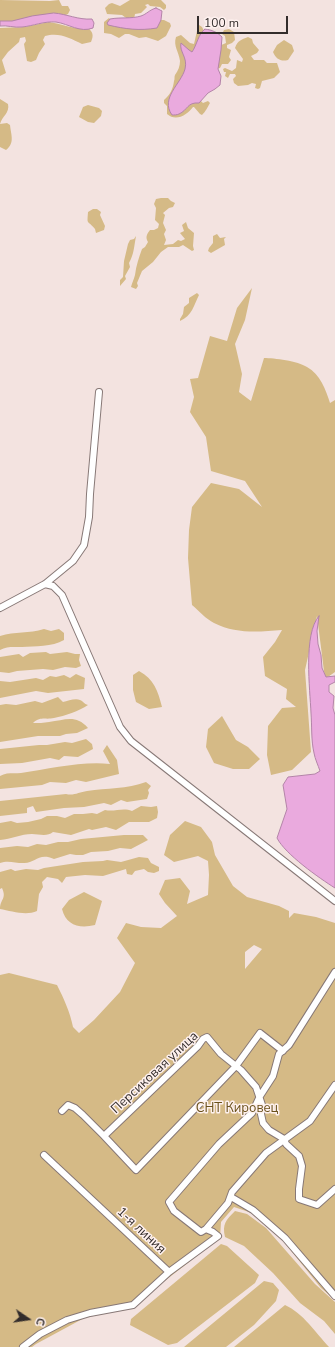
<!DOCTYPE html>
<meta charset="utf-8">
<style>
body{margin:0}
#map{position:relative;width:335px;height:1347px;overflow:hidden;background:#f3e3e0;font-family:"Nunito Sans",sans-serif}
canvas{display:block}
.north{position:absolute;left:8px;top:1299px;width:40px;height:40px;-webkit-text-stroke:3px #fef1ef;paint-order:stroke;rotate:103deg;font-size:11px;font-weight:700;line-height:16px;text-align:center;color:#322c2b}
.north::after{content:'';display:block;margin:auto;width:14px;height:18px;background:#322c2b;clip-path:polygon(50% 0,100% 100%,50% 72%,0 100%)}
.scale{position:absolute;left:197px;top:16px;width:91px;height:18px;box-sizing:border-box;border:2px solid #322c2b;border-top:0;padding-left:5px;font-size:12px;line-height:14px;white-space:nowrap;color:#322c2b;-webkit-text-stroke:3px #fef1ef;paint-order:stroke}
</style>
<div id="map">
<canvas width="335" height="1347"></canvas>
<div class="north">С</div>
<div class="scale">100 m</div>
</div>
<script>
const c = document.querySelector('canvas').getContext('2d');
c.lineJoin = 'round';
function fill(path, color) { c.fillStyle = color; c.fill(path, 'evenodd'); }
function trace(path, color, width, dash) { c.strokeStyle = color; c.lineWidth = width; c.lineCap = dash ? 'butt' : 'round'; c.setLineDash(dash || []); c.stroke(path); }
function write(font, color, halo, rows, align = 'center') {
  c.font = font + ' "Nunito Sans",sans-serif'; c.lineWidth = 3; c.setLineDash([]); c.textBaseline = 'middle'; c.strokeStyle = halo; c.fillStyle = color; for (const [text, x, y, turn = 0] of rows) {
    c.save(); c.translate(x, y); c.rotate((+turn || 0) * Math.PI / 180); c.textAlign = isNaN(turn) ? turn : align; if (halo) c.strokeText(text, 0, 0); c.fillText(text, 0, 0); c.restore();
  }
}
fill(new Path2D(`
 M0,0l50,1 9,-1 3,6h6l2,4 -2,4 -7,3 -61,6z
 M130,0h31l5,5v3l-2,2 -4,-3 -10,-1 -2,-2 -3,1 2,2 -6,6 -6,1 -1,5 -5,1 -7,-5 -15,-1 -2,-6 4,-4 3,-1 8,3z
 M109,18l2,2h53l6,3 1,3 -5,10 -8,5 -12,-4 -7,1 -10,-4h-4l-6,4 -8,-4 -7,-1v-11z
 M49,22c13,2 25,8 38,5 6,5 7,8 4,15l-9,2c-12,-6 -23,-12 -37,-8l-2,4 2,4 -6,9 -3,7 -5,2 -4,-1 -3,-17 2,-3 -1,-4 -5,1 -1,4 -11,10 -6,8 4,13 -6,3v-48l24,-1z
 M199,25l3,2 2,4 -8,19 -9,8 2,44 11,-2 3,3 5,-2 2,2c-3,5 -4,8 -8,12l-2,-1 -6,-7h-1c-6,8 -17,15 -26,7v-8l-3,-3v-3c6,-5 9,-11 10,-19 1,-2 0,-4 1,-6 3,-4 5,-9 5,-14 -1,-9 -7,-15 -4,-24l5,-2 9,8 4,1 3,-13v-5z
 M229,29l5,3 1,8 -3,3 -5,2v3l4,2 -2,7 2,3 -3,4h-6l-2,4 -4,1 3,-23 7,-3 -1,-7 -3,-2 2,-4z
 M248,37l4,2 1,4 6,7 -2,3 -6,3 3,4h10l3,3h10l3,9 -6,6 -12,3 -2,7 -2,1 -3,-1 1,-4 -4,-1 -4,2 -10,1 -4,-3 -1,-4 3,-3 -1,-2h-5l-2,4 -3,-2 1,-4h-2l-1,-3 2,-1 7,3 4,-3 1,-8 5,2 1,-3 -8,-11c3,-8 6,-8 13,-11z
 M284,40l8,5 2,6 -6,9c-7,2 -12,-1 -15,-8l4,-7z
 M0,99l8,5c2,9 -6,12 -8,20l7,-1 3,2c1,10 5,18 -4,25l-6,-3z
 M88,105l11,3 3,3 -1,5 -7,7 -6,-1 -9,-5 4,-10z
 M161,198h7l3,3 4,2 -2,4 -4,1 -6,5 2,2 -2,8 3,7 -2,4 2,6 -2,5 9,-1 5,-4 3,1 4,-2 -5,-6 4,-2 -2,-6 4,-3 2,6 6,5 -1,13 1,4 -2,1 -9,-6 -4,2h-11l-7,5 -8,10 -11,9 -5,12 1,3 -2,3 -5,-2c1,-4 3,-8 4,-12 1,-9 4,-18 7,-26l3,-2 3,-5c-3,-5 -1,-8 2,-12h4l4,-2 1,-4 -4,-4 1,-12 -2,-4 2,-5z
 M93,209h4l4,3 -1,3 5,11 -1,4 -8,3 -1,-4c-8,-10 -8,-3 -7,-17z
 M217,234l3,4 6,-1 -2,2 1,6 -14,8 -3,-2 1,-3 4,-5v-7z
 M136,236c-2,11 -2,18 -7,27l1,4 -5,9 1,3 -6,7v-6l3,-3 1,-16 4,-17 2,-4 4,-1z
 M252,288l-7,32 -10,24 7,30 -3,18 12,9 13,-43c10,0 34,3 43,9 13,7 19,23 23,36l5,-3v272l-10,7 -8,-63 -12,54 6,82 -19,18 -21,5 -4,-20 1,-29 14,-18 14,-1 -10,-8 1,-10 -22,-13 -2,-19 12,-15 7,-12c-24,2 -46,4 -68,-7 -8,-4 -15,-12 -22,-18l-4,-47 1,-28 3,-23 19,-24 28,6 23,18 -17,-26 -34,-10 -5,-34 -16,-25 4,-15 -4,-18 8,-1 12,-42 17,5 10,-33z
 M197,293l2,2c-5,10 -7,21 -19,26v-2l3,-5 1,-7 5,-4v-5z
 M44,629l7,2 8,-2 5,4v7c-12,7 -29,6 -42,7 -8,0 -15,-1 -22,3v-14c15,-5 29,-2 44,-7z
 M46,652l4,2 17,-2 8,2h5l-1,6 2,6 -5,2 -11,-1 -12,3 -10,-1 -26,2 -8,2 -9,-1v-15l19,-3 4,3 7,-4z
 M139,671c15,8 19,20 23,36l-13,2 -13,-7 -3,-12v-15z
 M76,674l9,4 -1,11 -36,4 -12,-2 -36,7v-17l10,1 26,-4 7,2 7,-4 6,1 8,-2 6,3z
 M58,697l5,5c5,-1 12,-4 17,-2 3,1 4,4 8,5 -9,6 -23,11 -34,13 -9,2 -13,-2 -21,5 5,0 11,0 16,-1 16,-2 27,-8 39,6l-11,5 -11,1 -6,2h-22l-38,6v-37l6,-1 10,1 19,-4 7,2z
 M222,716l14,24 12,7 12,12 -11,10h-16l-19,-6 -8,-16 2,-18z
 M86,739l6,5 1,5 -15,8 -14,-1 -5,4 -9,-2 -28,5 -22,1v-15l39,-4h8l18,-3 7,1z
 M107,745l10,15 2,14 -33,8 -10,-2 -10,3 -16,-1 -8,3 -42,4v-13c7,-4 14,-2 21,-3 29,-4 60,-12 89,-9l-7,-13z
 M146,782l5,4 -3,4 1,3 -2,6 -20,3 -6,-2 -10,5 -7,-2 -20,4 -20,1 -28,4 -3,-6 -6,2v5l-27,3v-15l66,-7c8,2 13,-2 21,-3 20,-3 40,-2 59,-9z
 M141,806l10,1 6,-1 1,6 -1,6 -8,4h-20l-13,8 -10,-3 -14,3 -3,-1 -18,6 -18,-3c-6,5 -14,2 -21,2 -11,0 -21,5 -32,6v-17l11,-2 6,2 11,-1 13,-3 6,-3h10l8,2 9,-4h9l9,-1 5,1 8,-4c10,2 18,-3 27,1z
 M185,821l16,6 11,15 3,13 18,31 14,11 32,9 10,5v7l5,-5 22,4 19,6v377l-14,-12 -41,-51 -28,-24 -18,-6 -13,15 -1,16 -89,69 -45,10 -50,27 -4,3h-32v-372l9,-2 48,12c7,14 13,27 16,42l6,6 15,-13 26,-28 15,-29 -18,-25 9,-15 15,4 20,1 16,-12 -12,-13 -6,-9 6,-14 15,-2 10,13 -3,13 21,-9 1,-20 -1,-14 -10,-5 -24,6 -10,-7 6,-20zM254,945l8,4 -17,20v-17z
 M124,835h19l5,5 -17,9 -11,-1 -12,3 -17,1 -8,3h-7l-6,-1 -16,5c-16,-7 -19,5 -31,4 -8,0 -15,-3 -23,0v-15l17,-2 11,1 9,-3 9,1 12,-3h10l13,-3z
 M139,857l9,1 3,5 8,4v4l-5,2 -6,-1 -4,-3 -9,2 -3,4 -5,-1 -1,-5 -23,7 -18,-1 -19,2 -4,6 -4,-4 -11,-2 -5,5 1,5 -4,7 -2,17c-11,5 -26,0 -37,-2 0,-10 7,-10 2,-21l-2,1v-17l11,-3 4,2 11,-2 12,1 6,-2 39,-6 20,-1 4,-1 14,2z
 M84,892l18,9 -7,24c-16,4 -29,0 -33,-16l7,-9z
 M235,1211l12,3 19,14 49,56 20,18v32l-11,-13 -24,-18 -27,-30 -29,-27 -19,-9c-3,-13 1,-17 10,-26z
 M221,1244l6,2 32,29 -4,8 -78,60 -9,2 -38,-20 1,-6z
 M264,1281l9,2 6,7 -3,11 -22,24 -28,22h-42z
 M285,1305c18,8 31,28 44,42h-95z`), '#d5ba86');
const water = new Path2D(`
 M156,8l6,3 -1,9 -4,8c-18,3 -32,1 -49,-3l-1,-2 3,-4c11,-2 21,0 31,-3 6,-2 8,-6 15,-8z
 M54,13c13,1 24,7 38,6l2,4 -1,5c-13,5 -24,-4 -37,-6 -12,-1 -23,4 -34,5 -8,1 -15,-2 -22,-1v-5h12l20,-5z
 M205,29c7,1 12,3 17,8l-1,13 -3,19 3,7 -1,9 -5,4 -7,4 -9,10c-12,-1 -11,7 -20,11 -2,1 -5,1 -7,1 -12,-17 9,-31 13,-46 3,-12 -6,-17 -4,-26l8,7 3,2c5,-7 6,-18 13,-23z
 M319,616l-2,15 1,13 3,11 1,13 4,9 9,-1v6l-6,3v7l5,4 -1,12 2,7v173c-16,-10 -50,-34 -58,-50l10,-29 -4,-24 5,-8 27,-3 5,-3c-2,-6 -5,-12 -6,-18 -3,-13 -2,-27 -3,-40 -1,-24 -8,-79 8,-97z`);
fill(water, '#eaaade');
trace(water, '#b384a8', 1);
const minor = new Path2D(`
 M45,584l8,2 9,9 58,132 11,14 204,160
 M0,608l45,-24 28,-23 11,-16 5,-28 1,-23 9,-102
 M335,972l-46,73 -10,9 -6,22 -13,20 -8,17 -33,31 -50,58 5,9 27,21 5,-3 22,-26 4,-11 34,-39 44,-32 25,-36
 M62,1111l6,-6 7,3 8,7 21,21 94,-90 5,-7 4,-2 14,17 20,16 15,17 6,18 -1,9 2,9 6,7 15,9 2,5 13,12 3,10 -3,23v10l18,6 18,-16
 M104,1136l32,34 100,-104 24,-33 23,18
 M44,1155l125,117 49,-36 -5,-4 -7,-3
 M231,1197l22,13 32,28 50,58
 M23,1347l17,-13 27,-14 23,-7 43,-8 36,-33`);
trace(minor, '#877876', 8);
trace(minor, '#fff', 6);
write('13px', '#322c2b', '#fef1ef', [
 ["Персиковая улица",155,1073,-43],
 ["1-я линия",141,1231,43]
]);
write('13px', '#6a511b', '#fef1ef', [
 ["СНТ Кировец",237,1109]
]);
</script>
